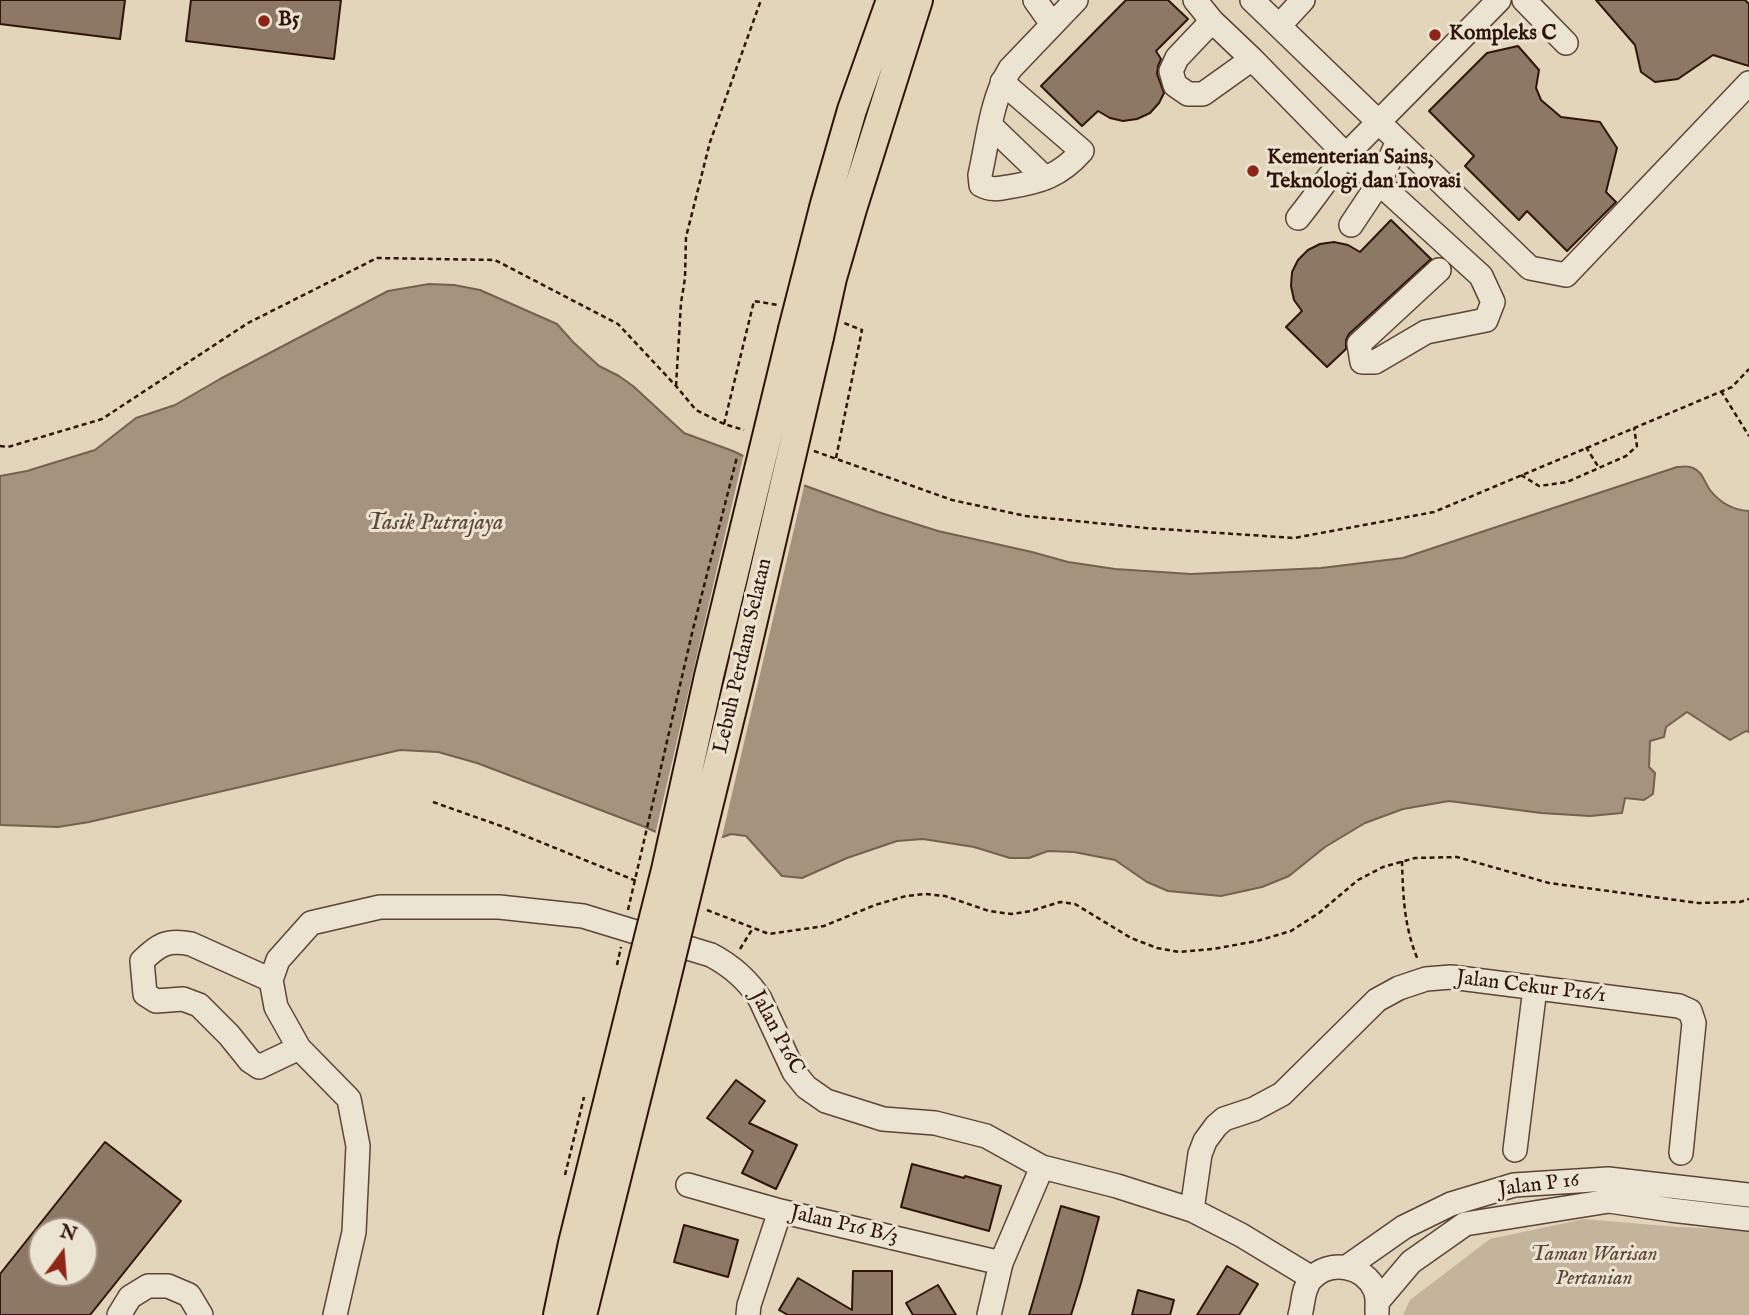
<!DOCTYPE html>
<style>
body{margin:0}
#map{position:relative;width:1749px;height:1315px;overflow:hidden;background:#e2d5ba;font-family:"IM FELL English",serif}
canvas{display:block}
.north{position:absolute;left:28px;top:1217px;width:70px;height:70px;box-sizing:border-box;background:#ece4d2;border:2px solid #a19182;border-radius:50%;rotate:16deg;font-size:19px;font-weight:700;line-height:28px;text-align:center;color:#30140a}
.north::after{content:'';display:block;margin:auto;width:24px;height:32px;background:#8f2418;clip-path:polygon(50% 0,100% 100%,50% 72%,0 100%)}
</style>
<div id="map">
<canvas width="1749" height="1315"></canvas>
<div class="north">N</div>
</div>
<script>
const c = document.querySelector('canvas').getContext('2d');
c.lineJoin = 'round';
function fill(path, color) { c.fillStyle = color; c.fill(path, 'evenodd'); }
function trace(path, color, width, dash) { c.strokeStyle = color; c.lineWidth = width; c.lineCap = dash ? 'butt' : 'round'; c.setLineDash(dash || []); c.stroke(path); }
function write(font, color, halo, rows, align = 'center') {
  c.font = font + ' "IM FELL English",serif'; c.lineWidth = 6; c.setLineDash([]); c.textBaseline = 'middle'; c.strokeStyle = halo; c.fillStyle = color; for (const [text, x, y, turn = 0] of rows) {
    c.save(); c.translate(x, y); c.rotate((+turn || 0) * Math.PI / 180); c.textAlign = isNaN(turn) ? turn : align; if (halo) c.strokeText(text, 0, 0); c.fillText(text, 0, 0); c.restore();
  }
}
fill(new Path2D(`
 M1584,1219l94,8 71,3v85h-346l7,-15 80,-61z`), '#c4b49c');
const water = new Path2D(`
 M429,284l25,1 26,5 77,34 16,18 26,24 20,10 14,10 51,47 49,18 70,34 75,27 60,19 94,21 36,10 47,7 76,5 130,-6 82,-10 274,-91c5,0 11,-2 16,1 10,4 11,14 17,22 10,13 23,20 39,21v221l-3,-1 -16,9 -43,-28 -21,15 -2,10 -14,4 -1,26 6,6 -2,21 -9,6 -19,-2 -3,15 -32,3 -49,-3 -92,-12 -46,8 -38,14 -40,24 -36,29 -27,11 -41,9 -53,-5 -21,-9 -32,-22 -41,-8 -26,-1 -19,7h-19l-36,-11 -51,-8 -26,2 -50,17 -45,20 -20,-2 -36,-40 -15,-2 -40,14 -46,-21 -168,-64 -39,-11 -38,-2 -311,72 -31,5 -58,-2v-349l27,-5 68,-21 41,-32 39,-13 45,-26 168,-88z`);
fill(water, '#a5937e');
trace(water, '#766050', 2);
fill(new Path2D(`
 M744,453l61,29 -84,359 -31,10 -35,-16z`), '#e2d5ba');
const building = new Path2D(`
 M0,0h125l-5,39 -120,-15z
 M191,0h150l-7,59 -148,-18z
 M1126,0h42l20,19 -32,32 5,8 -3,7 -1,8 7,19 -5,10 -9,10 -13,6 -14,2 -13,-3 -12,-7 -16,15 -41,-40z
 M1596,0h149l4,4v62l-36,-11 -35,24 -23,3 -14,-10 -6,-27z
 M1518,46l21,24 -3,18 5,12 20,17 39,5 17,26 -11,44 10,10 -49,49 -40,-40 -8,9 -54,-54 9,-10 -45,-45 58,-58z
 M1391,220l40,39 -82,75 -3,6v9l-19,18 -41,-40 16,-16 -8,-11 -3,-14 1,-14 6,-12 10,-10 12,-6 14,-2 14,3 12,7z
 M736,1080l29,21 -16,22 48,22 -21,44 -34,-16 11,-22 -46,-33z
 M105,1142l76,59 -91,114h-90v-41zM42,1231h42v42h-42z
 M912,1164l52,14 1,-2 36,10 -12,45 -88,-24z
 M1061,1206l38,11 -18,66 -10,32h-42z
 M684,1225l54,15 -10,37 -54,-15z
 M1227,1266l31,18 -19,31h-42z
 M853,1271h39v44h-104l-9,-5 19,-32 54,32z
 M938,1285l18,30h-43l-7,-12z
 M1138,1290l36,10 -4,15h-38z`);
fill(building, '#8d7866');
trace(building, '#30140a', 2);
const minor = new Path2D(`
 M1035,0l17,24
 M1195,0l17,21 40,38 94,96 33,28 102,93 12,26 -7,18 -60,12 -51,30h-13l-3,-18 80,-74
 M1252,0l278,268 36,7 183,-192
 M1524,0l42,43
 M1212,21l-35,37 -6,13 4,14 13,9h15l49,-35
 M1279,26l24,-26
 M1002,82l80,69c-22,25 -42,31 -74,36 -10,2 -18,3 -27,-2l-1,-10c8,-35 11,-75 30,-106l66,-69
 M991,126l54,52
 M1298,218c17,-21 31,-42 48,-63l153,-155
 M1351,225l28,-42 19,-42
 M271,980l-80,-36c-24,-5 -33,1 -49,17l3,33 11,7 27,-2 16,6 30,30 21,26 9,6 40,-19
 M1515,1150l20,-162
 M688,1185l92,26 221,52
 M1192,1210l8,-56 5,-13 11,-15 8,-7 30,-10 28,-15 95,-94 22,-12 27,-9 25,-2 228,29 11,5 4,12 -13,130
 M1347,1267l57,-40 47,-23 63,-19 94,-6 141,16
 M1378,1301l33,-39 54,-38 144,-23 62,9 78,9
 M119,1315l11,-18 18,-11h20l21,9 12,20
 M335,1315l19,-83 4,-86 -9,-47 -50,-51 -23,-41 -5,-27 7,-20 33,-37 69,-16h119l84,9 128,39c21,11 36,24 49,44l34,73 12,15 20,14 57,18 52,4 51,13 56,31 75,19 75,24 49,25 71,43
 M748,1315l1,-10 31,-94
 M989,1315l12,-52 41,-96
 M1300,1315c4,-13 2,-25 11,-36 19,-20 53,-14 64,11 3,7 2,14 2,22`);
const major = new Path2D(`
 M793,329l32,-125 27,-94 39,-110
 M819,337l13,-59 20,-69 66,-209
 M558,1315l15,-72 62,-250
 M582,1315l79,-316`);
trace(minor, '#5c4436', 26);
trace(major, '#30140a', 32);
trace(new Path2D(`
 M676,386l5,-83 4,-25 1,-41 24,-95 51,-142
 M1721,391l28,45
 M724,424l30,-123 24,4
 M0,446l8,1 94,-28 146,-96 129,-65 118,2 123,64 58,62 20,24 28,14 20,6
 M1586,447l13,21
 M814,451l138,49 74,16 120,12 148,10 140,-26 298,-125 17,-18
 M836,458l26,-128 -18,-7
 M1521,475l18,11 28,-4 59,-26 11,-10 -3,-18
 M433,802l68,24 138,56
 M1402,861c1,35 2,66 16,99
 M628,910l65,-281 44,-172
 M707,910l62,24 55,-8 51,-21 31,-9 19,-2 20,2 44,15 22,3 20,-3 29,-9 15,2 56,34 26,10 22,4 34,-3 44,-8 34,-10 28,-18 39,-33 25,-13 32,-9 42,-1 92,26 149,20 42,-1 9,-3
 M740,949l13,-21
 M617,965l4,-18
 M565,1175l19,-78`), '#30140a', 2.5, [5, 3.5]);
trace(minor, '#ece4d2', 23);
trace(major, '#e2d5ba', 28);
const majorBridge = new Path2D(`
 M635,993l31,-123 43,-194 84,-347
 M661,999l78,-319 80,-343`);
trace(majorBridge, '#30140a', 32, []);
trace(majorBridge, '#e2d5ba', 28);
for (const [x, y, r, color] of [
 [264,21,7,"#8f2418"],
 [1435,35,7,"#8f2418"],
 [1253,171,7,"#8f2418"]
]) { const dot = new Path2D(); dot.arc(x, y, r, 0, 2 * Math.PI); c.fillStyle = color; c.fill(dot); trace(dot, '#ece4d2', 2.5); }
write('bold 21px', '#30140a', '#ece4d2', [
 ["B5",278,21],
 ["Kompleks C",1449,35],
 ["Kementerian Sains,",1267,159],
 ["Teknologi dan Inovasi",1267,183]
], 'left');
write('21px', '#30140a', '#ece4d2', [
 ["Lebuh Perdana Selatan",744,656,-77],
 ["Jalan Cekur P16/1",1531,988,7],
 ["Jalan P16C",776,1033,62],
 ["Jalan P 16",1539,1186,-7],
 ["Jalan P16 B/3",844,1226,13]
]);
write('italic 21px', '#5c4436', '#ece4d2', [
 ["Taman Warisan",1594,1256],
 ["Pertanian",1594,1280]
]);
write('italic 23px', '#5f4738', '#ece4d2', [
 ["Tasik Putrajaya",435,524]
]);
</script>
